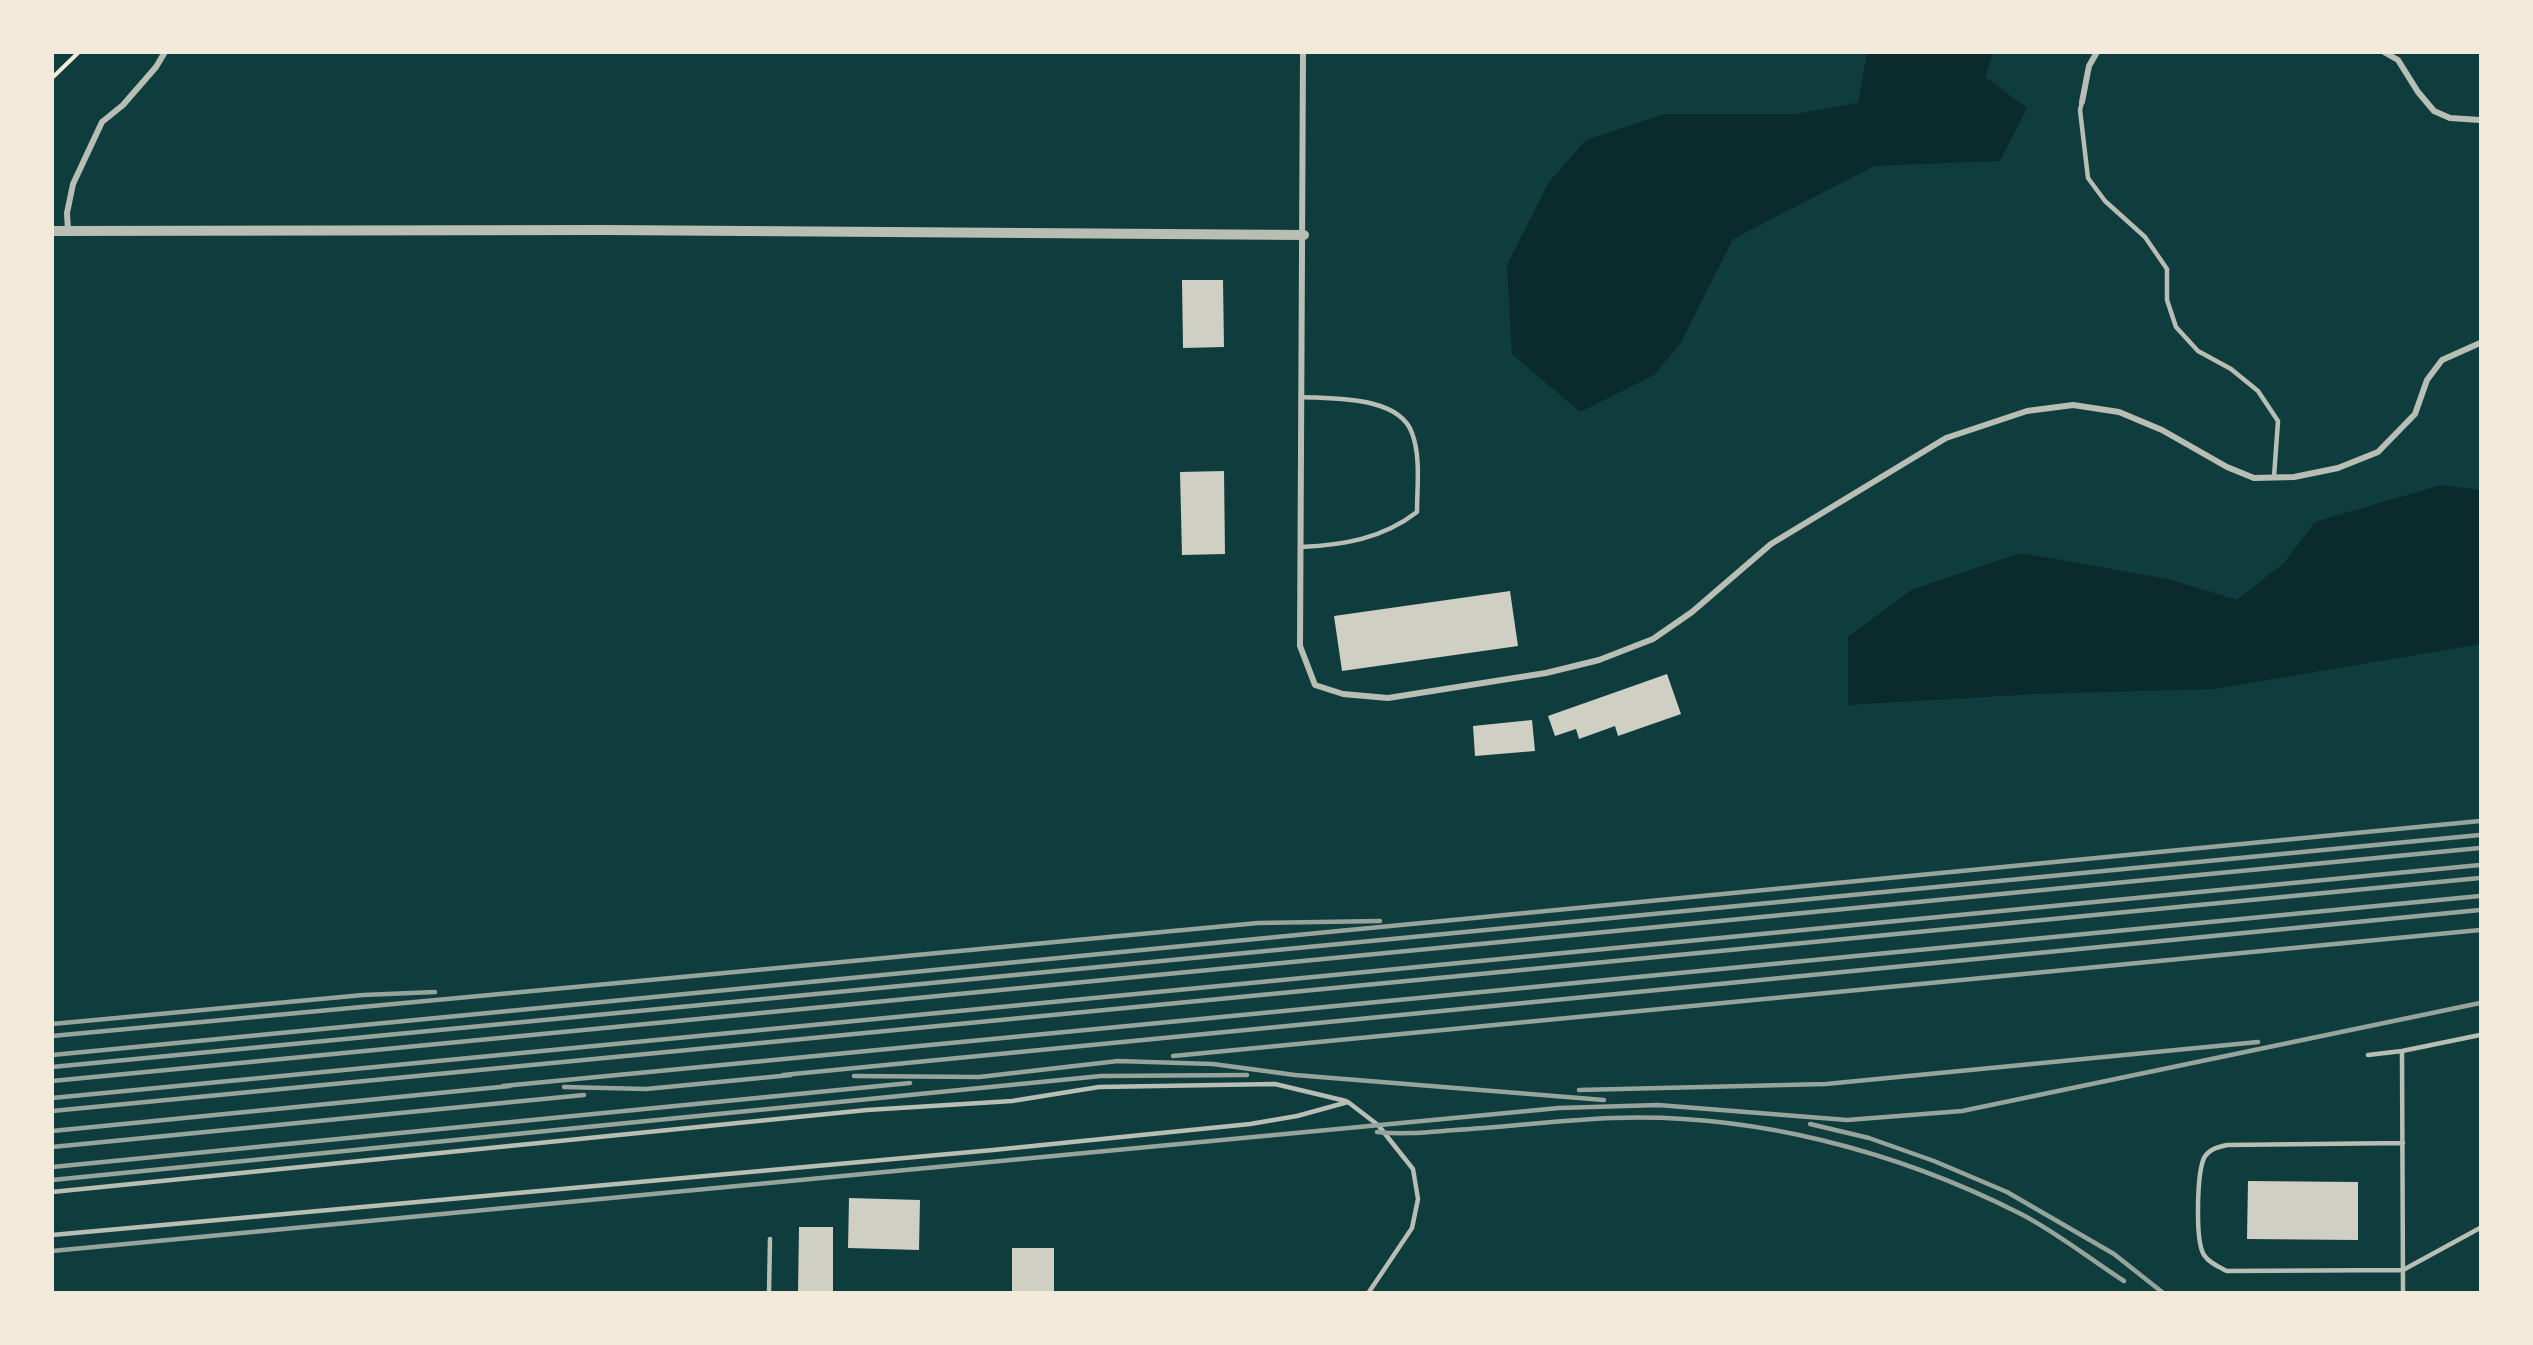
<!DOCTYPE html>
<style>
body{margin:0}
#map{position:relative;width:2533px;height:1345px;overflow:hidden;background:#0f3d3e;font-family:"Golos Text",sans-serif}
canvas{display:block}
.frame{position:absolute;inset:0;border:54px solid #f1e9da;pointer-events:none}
</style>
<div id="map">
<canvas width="2533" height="1345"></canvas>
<div class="frame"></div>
</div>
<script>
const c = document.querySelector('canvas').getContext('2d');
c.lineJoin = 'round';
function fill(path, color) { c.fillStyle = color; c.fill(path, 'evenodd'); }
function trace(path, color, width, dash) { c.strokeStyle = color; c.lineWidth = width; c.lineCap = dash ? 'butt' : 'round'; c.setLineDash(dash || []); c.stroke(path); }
fill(new Path2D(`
 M1867,53h126l-8,24 42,31 -27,53 -126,5 -141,73 -53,105 -26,31 -74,37 -68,-58 -5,-89 42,-83 37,-42 78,-26h132l62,-11z
 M2441,485l39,5v154l-265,45 -178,5 -189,11v-68l63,-47 110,-37 147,26 69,21 47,-37 31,-41z`), '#0a2a2b');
fill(new Path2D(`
 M1182,280h41l1,67 -41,1z
 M1224,471l1,83 -43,1 -2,-83z
 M1510,591l8,55 -176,25 -8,-55z
 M1667,674l14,40 -63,22 -3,-10 -36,13 -3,-10 -21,7 -7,-20z
 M1532,720l3,31 -60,5 -2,-30z
 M2248,1181l110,1v58l-111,-1z
 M849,1198l71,2 -1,50 -71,-2z
 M799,1227h34v65h-35z
 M1012,1248h42v44h-42z`), '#cfcfc3');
trace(new Path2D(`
 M52,78l27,-26`), '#f1e9da', 4);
trace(new Path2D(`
 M2082,102l-2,8 8,68 17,23 40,36 22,32v31l9,27 22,24 33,18 27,22 20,30 -4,56
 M1301,547c42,-2 81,-8 116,-35 0,-25 4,-55 -5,-79 -13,-37 -78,-34 -110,-36
 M2402,1051l1,241
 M2368,1055l34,-4 78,-16
 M2403,1143l-176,2c-9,2 -18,4 -23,13 -7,16 -9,83 0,97 5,8 15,12 23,16l176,-1 77,-42
 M52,1192l815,-82 145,-9 87,-14 176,-3 71,17
 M52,1235l941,-85 257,-26 47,-8 51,-14 30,23 35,44 5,30 -6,29 -43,64
 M769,1292l1,-53`), '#b8beb3', 4.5);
trace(new Path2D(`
 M1303,52l-3,594 15,39 28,9 45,4 158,-25 53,-13 54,-21 39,-27 79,-68 175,-106 81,-27 46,-6 46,7 43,18 65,37 27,11 40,-1 44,-9 40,-16 37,-38 12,-34 15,-20 38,-17
 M2384,52l14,8 20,32 16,19 16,7 30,2
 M2082,102l7,-36 8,-14
 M68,231l-1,-18 6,-29 29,-62 21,-17 33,-38 9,-15`), '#b8beb3', 6);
trace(new Path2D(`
 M52,231l554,-1 698,5`), '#b8beb3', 10);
trace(new Path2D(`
 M52,1024l311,-29 72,-3
 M52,1036l1206,-113 122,-2
 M52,1055l2428,-234
 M1173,1056l1307,-126
 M52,1067l2428,-232
 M783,1075l1697,-165
 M854,1076l125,1 139,-16 95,3 82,11 309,25
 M52,1081l2428,-233
 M503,1086l1977,-190
 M564,1087l82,2 145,-14
 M1579,1090l247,-6 432,-42
 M52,1098l2428,-233
 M52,1111l2428,-233
 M1810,1124l59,14 65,23 73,31 107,62 48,38
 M52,1131l458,-45
 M1377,1132c26,3 52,0 78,-2 52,-3 105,-10 158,-12 140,-5 284,33 408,96 35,18 69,45 103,67
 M52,1147l532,-52
 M52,1167l858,-84
 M52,1180l1049,-104 146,-1
 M52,1251l1507,-143 99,-3 189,15 115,-9 518,-108`), '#97a49c', 4.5);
</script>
